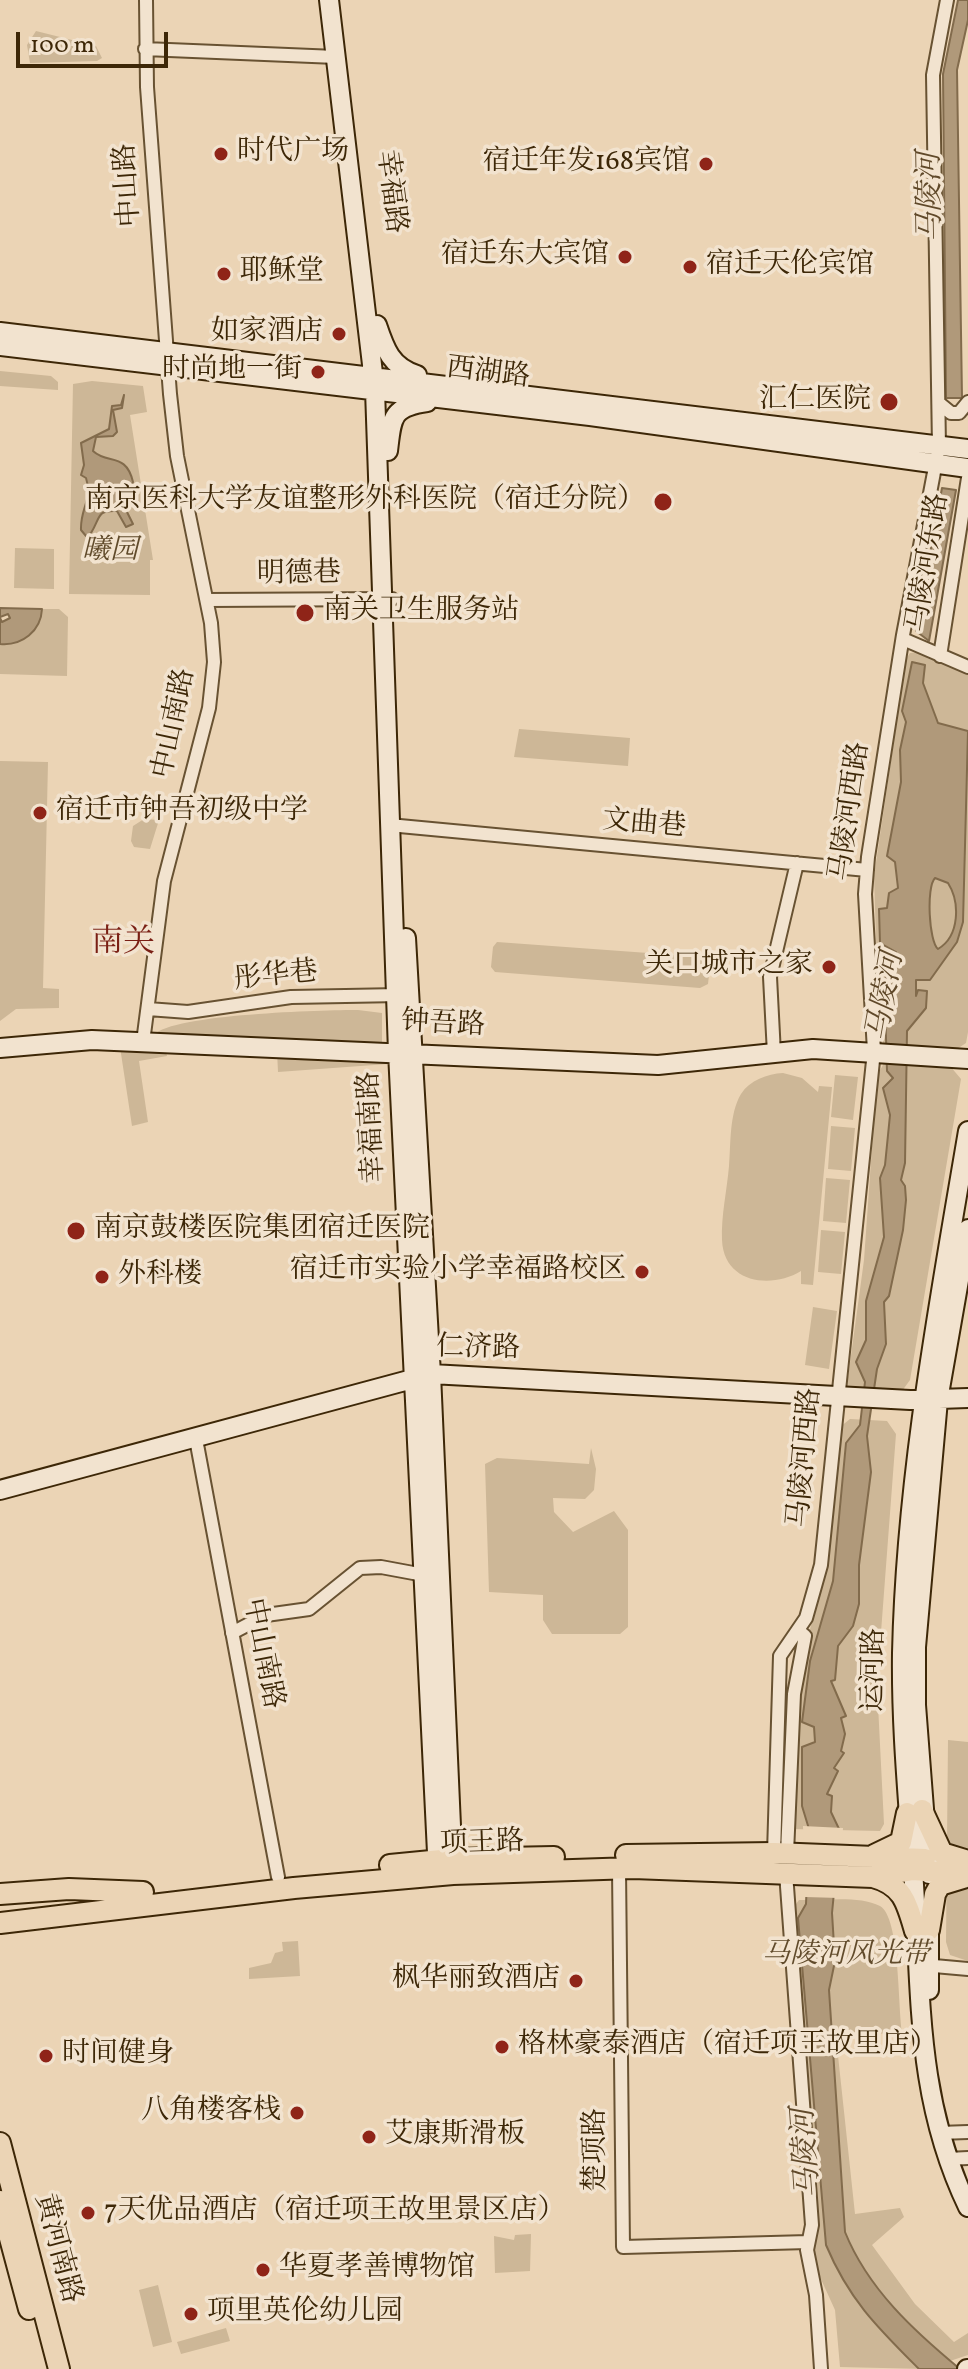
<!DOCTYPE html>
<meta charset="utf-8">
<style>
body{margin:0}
#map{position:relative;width:968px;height:2369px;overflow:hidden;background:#ebd4b5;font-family:Vollkorn,serif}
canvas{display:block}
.scale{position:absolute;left:16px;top:32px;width:152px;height:36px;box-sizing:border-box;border:4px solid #3d2707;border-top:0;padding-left:10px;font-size:24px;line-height:28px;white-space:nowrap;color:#3d2707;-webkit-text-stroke:6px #f2e3cf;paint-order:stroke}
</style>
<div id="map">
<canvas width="968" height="2369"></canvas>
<div class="scale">100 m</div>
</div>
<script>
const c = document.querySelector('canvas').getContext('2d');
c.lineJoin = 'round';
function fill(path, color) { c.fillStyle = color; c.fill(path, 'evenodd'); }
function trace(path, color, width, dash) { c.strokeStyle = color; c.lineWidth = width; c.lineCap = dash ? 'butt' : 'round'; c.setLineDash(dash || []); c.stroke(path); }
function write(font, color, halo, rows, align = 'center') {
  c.font = font + ' Vollkorn,"Noto Serif SC",serif'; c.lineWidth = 7; c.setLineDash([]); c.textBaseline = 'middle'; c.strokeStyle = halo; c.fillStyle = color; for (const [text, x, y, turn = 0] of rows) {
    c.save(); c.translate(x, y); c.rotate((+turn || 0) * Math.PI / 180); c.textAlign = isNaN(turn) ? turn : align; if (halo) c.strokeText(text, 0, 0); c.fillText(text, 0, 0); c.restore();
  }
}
fill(new Path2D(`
 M36,31l60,15 6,12 -5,3 -67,2 -3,-18z
 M0,371l51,5 7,6v8l-58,-4z
 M92,381l51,5 4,26 -17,3 23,145h-3v35l-81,-1 4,-210z
 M15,548l39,1v40l-40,-1z
 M42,609h17l9,8 -1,59 -67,-2v-30l36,-16z
 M919,652l49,21v359l-2,11 -12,8 -63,-4 -7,-2 -5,-11 -5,-158 32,-217 4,-6z
 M519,729l111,9 -2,28 -114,-9z
 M0,761l48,1 -5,226 16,1v19l-43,1 -16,12z
 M144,819l15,1 -9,29 -16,-2 -3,-6 2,-15z
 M497,942l206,15 7,9 -2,18 -8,4 -205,-16 -4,-5 2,-20z
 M358,1010l24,3v30l-228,-8c18,-21 170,-25 204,-25z
 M120,1047l45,1 2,8 -28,5 9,61 -16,4z
 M277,1051l111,4v9l-110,8z
 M885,1061l65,5 11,13 -51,301 -8,11 -53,-2 -2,-4 17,-125 13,-184z
 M783,1073l19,5 16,14 1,-6 13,1 -19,198 -12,-1v-13c-29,18 -77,13 -79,-31 -1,-24 5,-50 7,-74 2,-22 0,-52 12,-72 9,-14 26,-20 42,-21z
 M835,1075l23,2 -5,43 -22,-3z
 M831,1126l24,2 -4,43 -23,-2z
 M826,1178l24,2 -4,43 -23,-2z
 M821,1230l24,2 -4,42 -23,-2z
 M813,1307l24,4 -8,58 -24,-4z
 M850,1419l37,2 9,13 -19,251 7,139 -4,7 -89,-2 11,-168 22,-87 16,-147z
 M591,1448l5,21 -2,21 -9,9 -32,-1 1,14 19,20 41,-21 14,19v97l-8,7h-68l-9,-14v-25l-54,-3 -4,-128 12,-6 92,6z
 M948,1740l20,2v219l-18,-6 -4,-13z
 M799,1900c23,1 60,-5 81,6 20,11 18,101 22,126l-66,5 19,177 45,-6 4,9 -32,28 43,59 39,38 14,-9v22l-42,14 -86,-2 -5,-57 -15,-33 -4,3 -5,-22 6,-28 -24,-322z
 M298,1941l2,35 -51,3v-11l22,-5 4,-10 8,-2 -1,-9z
 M531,2234l-1,37 -35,2 -1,-37 20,4 1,-5z
 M158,2285l14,57 -19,5 -14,-57z
 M226,2328l4,13 -49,13 -4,-12z`), '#cdb797');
const water = new Path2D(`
 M958,0h10v20l-11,50 5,328h-16l-3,-324z
 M124,395l-2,13 -9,2 4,22 -4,4 -17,1 -3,14c15,14 33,1 40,31l-9,24 9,18 -7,3 -9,-16c-21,-1 -16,6 -26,22l-5,3 -5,-6c-1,-22 12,-30 5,-52l-5,-3 3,-10 -3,-22 28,-14 3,-23 9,-1z
 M942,488l14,2 -27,151 -13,-10z
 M0,608l42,1c-1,22 -20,37 -42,35v-26l2,4 8,-4 -2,-4 -8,3z
 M912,662l13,3 -2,18 15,40 30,8 -5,191 -6,20 -27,38h-14v16l2,-6 9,1 -1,17 -19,23 -2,132 -4,17 4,6 1,14 -3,30 -14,66 -5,6 2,42 -9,25 -10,67 4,36 -12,93v39l-6,22 -15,20 -3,34 -4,1 15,35 -5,2 4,16 -4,17 3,2 -10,15 4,3 -11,23 5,2 -1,16 9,19 -8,82 3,48 -6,29 16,242c23,57 69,99 115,137h-41c-41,-41 -70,-69 -93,-124l-28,-327 8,-14 3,-75 -7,-23v-59l13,-5 -1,-15 -12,-5 8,-61 23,-80 13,-138 14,-18 5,-43 -9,-20 10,-22v-39l18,-64 -4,-59 5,-13 5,-50 -7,-27 10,-10 -6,-7 -2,-66 7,6 2,-4 -9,-34 11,-21 -16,-9 -1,-34 8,-1 2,-15 9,-5 -3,-26 -8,-6 14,-74 -1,-32 6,-28 -4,-11zM935,878l13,5c12,19 12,53 -10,66 -9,-7 -12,-62 -3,-71z`);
fill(water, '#b0997a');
trace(water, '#826b4c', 2);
fill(new Path2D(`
 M803,1826l40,2 -4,70 -34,-1z`), '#ebd4b5');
const street = new Path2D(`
 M145,49l191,8
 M940,404l11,9h8l9,-11
 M207,600l185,-1
 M903,639l65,28
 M940,656l28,-178
 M389,825l478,45
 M148,1009l40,3 103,-15 109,-2
 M143,1042l21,-161 45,-173 5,-46 -3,-39 -34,-167 -7,-62 -23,-307 -1,-87
 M774,1054l-4,-77 27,-114
 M196,1439l82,438
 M232,1633l34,-18 43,-6 51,-41 21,-1 43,8
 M774,1853l6,-197 26,-38 15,-53 53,-514 -9,-157 3,-37 35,-222 36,-189 -6,-371 14,-75
 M787,1853l7,-159 11,-58 -7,-6
 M619,1869l4,378 185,-5
 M786,1873l26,352 -5,25 9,45 5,74
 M923,1965l45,4
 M939,2133l29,-1
 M948,2159l20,-1`);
const secondary = new Path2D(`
 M329,0l46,390 23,662 40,821
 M377,325c8,24 14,42 40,50
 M0,332l968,117
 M0,346l590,70 378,52
 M388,451c4,-33 3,-44 39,-49
 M406,938l25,436 22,497
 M0,1048l92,-8 566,25 155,-16 155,10
 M968,1131c-29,172 -62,346 -66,522 -1,73 6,145 11,217 9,120 1,225 55,337
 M0,1490l431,-116 479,26 58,-2
 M929,1874l-13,-169v-58l22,-247 30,-171
 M929,1915v75
 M967,2369h1`);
const primary = new Path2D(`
 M922,1810l20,43 26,8
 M626,1855l148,-2 151,6
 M874,1855l27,-13 6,-29
 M390,1865l62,-6 102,-2
 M873,1877c30,8 34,26 42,54
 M0,1894l69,-5 74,3
 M0,1923l294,-35 159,-14 180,-6 240,9 40,-7 55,4
 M929,1930l6,-36 5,-9 23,-7
 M0,2143l59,226
 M0,2201l29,108`);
trace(street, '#685232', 16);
trace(secondary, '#3d2707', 22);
trace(primary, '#3d2707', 24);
trace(street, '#f2e3cf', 12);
trace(secondary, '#f2e3cf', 18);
trace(primary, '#ebd4b5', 20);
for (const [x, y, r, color] of [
 [221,154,8,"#8f2418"],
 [706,164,8,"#8f2418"],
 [625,257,8,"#8f2418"],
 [690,267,8,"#8f2418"],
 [224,274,8,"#8f2418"],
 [339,334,8,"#8f2418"],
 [318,372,8,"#8f2418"],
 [889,402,10,"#8f2418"],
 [663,502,10,"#8f2418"],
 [305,613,10,"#8f2418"],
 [40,813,8,"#8f2418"],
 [829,967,8,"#8f2418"],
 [76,1231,10,"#8f2418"],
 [642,1272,8,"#8f2418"],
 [102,1277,8,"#8f2418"],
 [576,1981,8,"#8f2418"],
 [502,2047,8,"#8f2418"],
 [46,2056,8,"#8f2418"],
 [297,2113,8,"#8f2418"],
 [369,2137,8,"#8f2418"],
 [88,2213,8,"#8f2418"],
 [263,2270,8,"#8f2418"],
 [191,2314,8,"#8f2418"]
]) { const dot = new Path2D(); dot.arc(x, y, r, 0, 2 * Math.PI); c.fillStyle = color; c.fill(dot); trace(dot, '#f2e3cf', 3); }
write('28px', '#3d2707', '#f2e3cf', [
 ["时代广场",237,154],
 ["宿迁年发168宾馆",690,164,"right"],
 ["宿迁东大宾馆",609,257,"right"],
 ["宿迁天伦宾馆",706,267],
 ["耶稣堂",240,274],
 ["如家酒店",323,334,"right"],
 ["时尚地一街",302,372,"right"],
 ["汇仁医院",871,402,"right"],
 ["南京医科大学友谊整形外科医院（宿迁分院）",645,502,"right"],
 ["南关卫生服务站",323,613],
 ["宿迁市钟吾初级中学",56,813],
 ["关口城市之家",813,967,"right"],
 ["南京鼓楼医院集团宿迁医院",94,1231],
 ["宿迁市实验小学幸福路校区",626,1272,"right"],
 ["外科楼",118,1277],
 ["枫华丽致酒店",560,1981,"right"],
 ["格林豪泰酒店（宿迁项王故里店）",518,2047],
 ["时间健身",62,2056],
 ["八角楼客栈",281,2113,"right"],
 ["艾康斯滑板",385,2137],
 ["7天优品酒店（宿迁项王故里景区店）",104,2213],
 ["华夏孝善博物馆",279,2270],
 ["项里英伦幼儿园",207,2314]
], 'left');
write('28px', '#3d2707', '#f2e3cf', [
 ["中山路",130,185,-94],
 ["幸福路",389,192,83],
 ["西湖路",488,375,7],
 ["马陵河东路",930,563,-81],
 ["明德巷",299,576,-1],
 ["中山南路",176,724,-78],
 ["马陵河西路",852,812,-82],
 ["文曲巷",644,826,5],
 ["彤华巷",276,978,-6],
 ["钟吾路",443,1026,3],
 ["幸福南路",374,1127,-93],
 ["仁济路",478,1350,1],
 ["马陵河西路",807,1458,-85],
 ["中山南路",261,1654,79],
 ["运河路",876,1670,-89],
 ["项王路",482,1845,-2],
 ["楚项路",598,2150,-90],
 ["黄河南路",56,2249,75]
]);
write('italic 28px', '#614b2b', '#f2e3cf', [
 ["曦园",110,553],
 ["马陵河风光带",846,1957]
]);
write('italic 30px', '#60492a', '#f2e3cf', [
 ["马陵河",933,197,-91],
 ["马陵河",888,997,-80],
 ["马陵河",809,2153,-94]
]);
write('32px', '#7a1f14', '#f2e3cf', [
 ["南关",123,945]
]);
</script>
